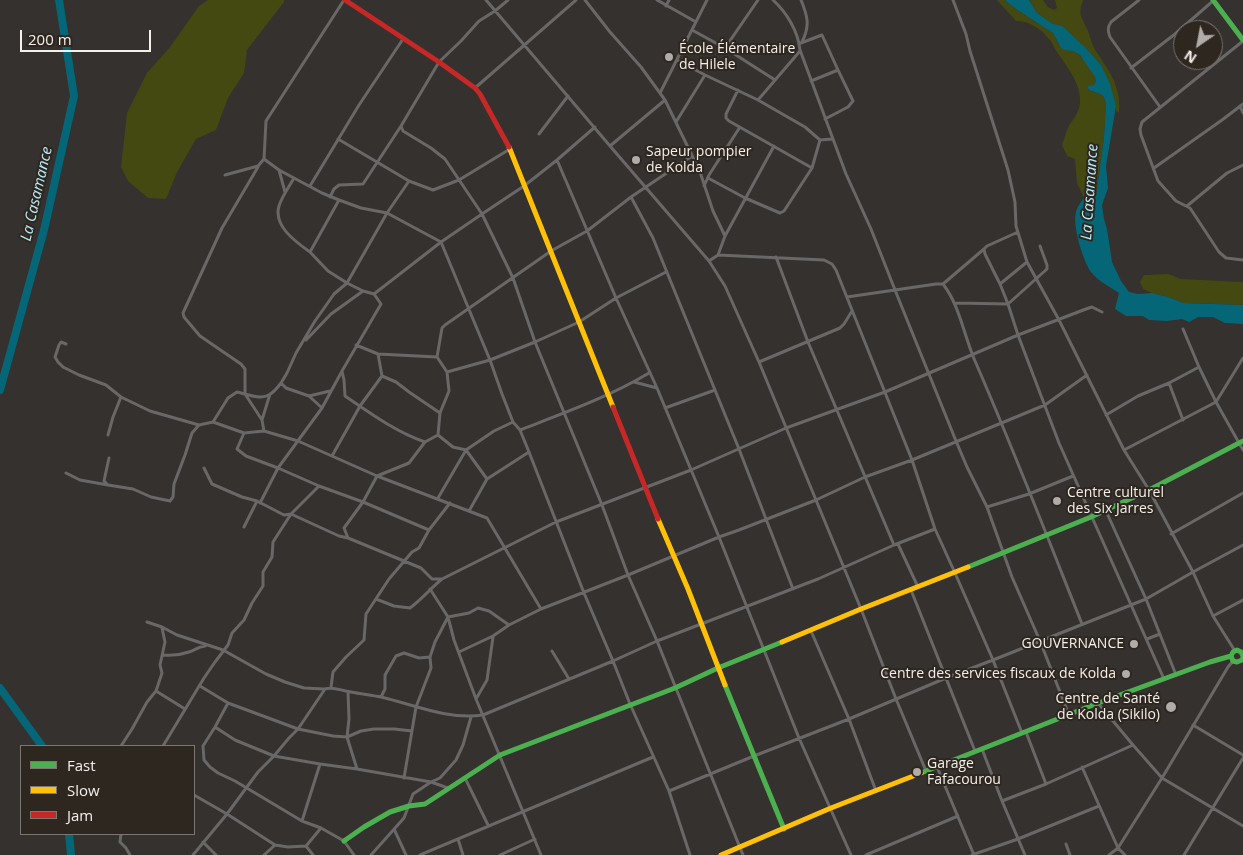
<!DOCTYPE html>
<meta charset="utf-8">
<style>
body{margin:0}
#map{position:relative;width:1243px;height:855px;overflow:hidden;background:#34312e;font-family:"Open Sans",sans-serif}
canvas{display:block}
.legend{position:absolute;left:20px;top:745px;width:175px;height:90px;box-sizing:border-box;background:#2e2720;border:1px solid #7d7771;margin:0;padding:6px 9px;list-style:none;font-size:15px;color:#f4efea}
.legend li{display:flex;align-items:center;gap:10px;height:25px}
.legend b{width:25px;border:1px solid #7d7771}
.north{position:absolute;left:1173px;top:20px;width:50px;height:50px;box-sizing:border-box;background:#2e2720;border:1px solid #7d7771;border-radius:50%;rotate:213deg;font-size:14px;font-weight:700;line-height:20px;text-align:center;color:#f4efea}
.north::after{content:'';display:block;margin:auto;width:18px;height:22px;background:#b1aca8;clip-path:polygon(50% 0,100% 100%,50% 72%,0 100%)}
.scale{position:absolute;left:20px;top:30px;width:131px;height:22px;box-sizing:border-box;border:2px solid #f4efea;border-top:0;padding-left:6px;font-size:15px;line-height:18px;white-space:nowrap;color:#f4efea;-webkit-text-stroke:4px #2e2720;paint-order:stroke}
</style>
<div id="map">
<canvas width="1243" height="855"></canvas>
<ul class="legend">
<li><b style="height:6px;background:#4caf50"></b>Fast</li>
<li><b style="height:6px;background:#ffc107"></b>Slow</li>
<li><b style="height:6px;background:#c62828"></b>Jam</li>
</ul>
<div class="north">N</div>
<div class="scale">200 m</div>
</div>
<script>
const c = document.querySelector('canvas').getContext('2d');
c.lineJoin = 'round';
function fill(path, color) { c.fillStyle = color; c.fill(path, 'evenodd'); }
function trace(path, color, width, dash) { c.strokeStyle = color; c.lineWidth = width; c.lineCap = dash ? 'butt' : 'round'; c.setLineDash(dash || []); c.stroke(path); }
function write(font, color, halo, rows, align = 'center') {
  c.font = font + ' "Open Sans",sans-serif'; c.lineWidth = 4; c.setLineDash([]); c.textBaseline = 'middle'; c.strokeStyle = halo; c.fillStyle = color; for (const [text, x, y, turn = 0] of rows) {
    c.save(); c.translate(x, y); c.rotate((+turn || 0) * Math.PI / 180); c.textAlign = isNaN(turn) ? turn : align; if (halo) c.strokeText(text, 0, 0); c.fillText(text, 0, 0); c.restore();
  }
}
fill(new Path2D(`
 M208,0h76v2l-37,48 -3,23 -16,25 -12,32 -20,9 -19,33 -11,27 -18,-1 -20,-17 -7,-14 6,-54 20,-40 23,-26 29,-41z
 M997,0h8l11,9 37,24c3,4 4,10 8,14 4,4 9,2 14,5 9,5 15,17 20,25l1,4 -2,4 -7,1 2,4 11,4 4,3 2,7 -2,33 -8,59 -3,5 -9,-3 -7,-15 -2,-24 -8,-3 -5,-11c3,-7 4,-15 8,-21 5,-7 9,-12 10,-21 1,-19 -11,-33 -21,-48 -4,-5 -6,-12 -10,-16 -9,-11 -20,-18 -33,-18z
 M1029,0h14l5,7 6,3 3,-2 -2,-8h28c-5,16 -2,15 4,29 3,6 4,13 7,19 3,6 8,11 11,17 10,14 16,31 14,48l-3,-2v-5l-15,-41 -14,-16 -25,-22 -9,-3 -16,-11z
 M1168,274l13,5 62,3v23l-59,-2 -16,-6 -16,-4 -9,-4 -3,-7 4,-7z`), '#444811');
fill(new Path2D(`
 M1005,0h24l8,13 16,11 9,2 25,23 14,16 9,19 6,22 -10,60 2,22 -6,17 2,14 3,10 5,33 9,19 8,11 9,2 14,-1 16,4 16,6 59,2v19l-18,-1 -12,-6h-15l-9,5 -7,-3 -15,2 -18,-1 -6,-4h-17l-11,-7 4,-16c-9,-6 -21,-12 -28,-21 -8,-11 -19,-47 -15,-60 1,-5 5,-10 8,-14l8,3 4,-5 8,-59 2,-33 -2,-7 -4,-3 -11,-4 -2,-4 7,-1 2,-4 -1,-4 -15,-22 -7,-4 -8,-1 -4,-2 -8,-15 -37,-24z`), '#056678');
trace(new Path2D(`
 M0,390l44,-160 30,-134 -15,-96
 M0,688l42,58
 M69,834l2,21`), '#056678', 8);
trace(new Path2D(`
 M486,0l124,146 99,115 16,25 34,76 102,247 35,90 30,72
 M585,0l25,32 31,35 24,33 35,72 13,39 12,25
 M657,0l39,22
 M773,0c14,13 25,31 27,50l46,124 25,55 24,61 61,151 11,26 20,40 25,70 28,64 29,74
 M801,0c7,17 9,26 1,42
 M953,0l13,34 4,17 38,119 7,32 1,24 11,36 32,58 65,130 25,40 44,82 20,44 22,35
 M1139,0l-28,22c-4,6 -3,9 -1,15l50,70
 M666,6l3,-6
 M692,30l33,18 50,32
 M1243,41l-101,81 -2,7 1,6 17,46 18,20 14,7 29,44 7,6 17,2
 M801,43l21,-8 16,35 15,31 -5,6 -23,12
 M725,48l33,-48
 M677,60l28,15 53,25 47,27 15,13
 M1131,68l44,-34 39,-34
 M811,81l27,-11
 M475,88l101,-88
 M738,90l-12,24v4l3,3 83,47
 M660,93l47,-93
 M758,100l42,-49
 M1240,106l3,7
 M676,122l29,-47
 M401,126l2,5 28,17 14,11 37,55 31,64 22,64 67,163 26,70 29,66 86,214
 M539,134l29,-38
 M338,139l71,42 24,9 26,-10 51,-31
 M610,146l55,-46
 M264,159l2,-38 78,-121
 M557,160l59,138 41,90 62,149 80,201 52,117
 M258,167l-36,61 -39,85 1,4 16,19 41,28 4,5v25l17,26
 M1154,168l68,-48 21,-16
 M279,170l6,22
 M225,175l33,-9 6,-7 15,11 43,23 17,7 22,8 26,5 54,29 49,118 12,34 11,28 7,8 9,22 55,141 29,68 17,43 39,87 21,64
 M294,178c-5,9 -12,18 -15,28 -6,20 17,36 31,46
 M708,178l37,20 35,15 4,-2 28,-43 8,-28 12,-1
 M310,186l49,-81 44,-66
 M704,186l5,-11 31,-48
 M330,197l4,-8 5,-4 24,-1 38,-58 38,-64 22,-21 18,-20 16,-10 13,-11
 M631,197l22,41 86,211 54,140
 M1187,206l40,-33 16,-8
 M1018,232l-31,14 -3,3 1,5 15,30 8,20 10,31 41,108 105,236
 M718,255l106,5 8,4 4,6 76,190 23,69 20,44 38,87 29,73
 M776,257l32,85 86,203
 M709,261l9,-6 7,-19 49,-90
 M943,284l41,-35
 M1000,284l27,-22
 M374,294l67,-52 41,-28 42,-28 33,-26 38,-33
 M847,297l89,-13h7c17,22 21,52 32,77 38,87 72,175 107,263
 M955,303l53,1 39,-35v-4l-7,-19
 M1183,329l16,38
 M306,340l25,-26 32,-23
 M66,344l-5,-2 -2,3 -4,12 3,5 5,5 16,8 27,10 15,12 29,14 49,14 14,-3 31,11 20,-2 34,10 79,35 110,42 54,91
 M356,345l22,9 59,3 10,15 2,19 -9,22 -2,22
 M378,354l4,22 14,6 13,10 31,21
 M437,357l5,-29 3,-3 106,-74 36,-20 44,-34 61,-41
 M759,362l81,-34 4,-4 8,-13
 M342,371l2,9 1,16c25,17 51,36 80,46l13,-7 15,12 13,3 21,29 -18,32
 M447,372l43,-12 45,-18 44,-20 37,-24 50,-26
 M634,382l23,6
 M1169,383l14,37
 M309,396l21,-5
 M322,408l-13,-12 -23,-8 -5,-5 6,-10 9,-20 19,-32 19,-27 13,-11 40,-70 22,-32
 M665,408l50,-18
 M1106,415l32,-19 31,-13 30,-16 17,35 27,48
 M213,422l15,-24 9,-6c10,2 23,8 32,3 5,-3 9,-8 12,-12
 M520,430c44,-17 89,-33 129,-57
 M264,431l-2,-11 8,-26
 M244,433l-7,16 9,7 32,12 41,18 44,16 66,28
 M108,435l5,-18 8,-20
 M425,442l-16,21 -32,13 -14,26 -19,26 4,10 73,30 11,11h9
 M1124,450l92,-48 27,-44
 M332,456l28,-50 22,-30
 M109,458l-5,23 4,4 25,4 18,8 19,4 3,-4 1,-13 11,-29 7,-22 7,-8
 M204,468l8,16 30,13 15,4 27,14 7,-1 28,-28
 M66,473l14,7 28,5
 M487,479l42,-27
 M438,498l28,-48 28,-19 19,-9
 M260,503l18,-35 44,-60 20,-37 39,-67 -7,-10 -11,-3 -16,-8 -19,-12 -18,-19 29,-52
 M987,507l42,-13 44,-18
 M1106,511l40,88 30,76
 M244,527l13,-26
 M1171,534l72,-41
 M898,544l20,43
 M430,589l18,28 6,23 22,59 65,156
 M911,590l64,161
 M376,599l18,7 16,2c12,-9 21,-20 32,-29l114,-57 135,-52 95,-42 99,-36 133,-57 68,-26 6,-2 10,5
 M1213,616l30,-16
 M147,622l15,5 15,8 46,15 43,24 19,8 19,6 20,1
 M811,631l38,88 27,72
 M1147,639l13,-5
 M552,651l17,28
 M459,652l34,-16 16,-11 32,-16 87,-34 91,-38 20,-7 77,-30 49,-23 47,-17 133,-55 42,-30
 M163,655c9,1 17,0 26,-3 7,-2 8,-5 16,-6
 M200,686l28,17 70,26 35,7 14,1 14,-6 13,-2h20l18,2
 M331,687l2,-15 13,-15 18,-17 2,-26 23,-35 23,-27 7,-4 10,-18 21,-27
 M156,691l29,18
 M348,692l1,27 -2,18 10,32
 M381,697l4,-8v-14l11,-19 8,-3 15,5 11,-1
 M476,699l11,-19 6,-43
 M228,703l-13,24 -12,19 1,14 6,7 8,6 17,8 67,40 19,7 23,13 10,14
 M1098,703l35,42 29,33 81,48
 M1193,725l50,30
 M215,727l20,13 39,16 15,-18 9,-9 27,-40c9,-3 16,2 26,3 10,2 20,3 30,5 34,8 66,23 102,18l130,-54 44,-20 161,-62 76,-34 41,-16
 M1026,732l20,52
 M121,746l11,-17 15,-27 9,-11 6,-18 -2,-8 5,-23 -3,-14
 M163,746l41,-68 11,-16 13,-17 4,-12 12,-13 8,-17 11,-17v-14l9,-15 1,-15 18,-28 48,22 9,2
 M982,749l20,52 23,54
 M937,767l37,88
 M1082,767l36,81 7,7
 M404,778l12,-71 15,-39 -1,-11 5,-15 13,-25 21,-4 9,-5 11,3 20,14
 M465,778l23,47
 M669,791l85,-35 95,-37 97,-41 47,-18 153,-61 47,-27 50,-27
 M194,795l33,19 48,31
 M1002,801l44,-17 87,-39
 M302,821l18,-57
 M394,829l12,26
 M121,834l-1,8 6,6 4,7
 M458,839l5,16
 M203,842l13,13
 M1066,844l4,11
 M306,846l7,9
 M193,855l34,-41 31,-42 16,-16 46,8 37,5 74,13 17,6
 M264,855l11,-10 13,2 18,-1 15,-18
 M371,855l33,-37 9,-24 18,-12 9,-4 16,-18 7,-15 8,-28
 M420,855l233,-98
 M500,855l35,-16
 M866,855l92,-39
 M972,855l46,-16 81,-33
 M1109,855l9,-7 44,-70 66,-111 5,-6
 M1184,855l59,-97`), '#6a6767', 3);
trace(new Path2D(`
 M1213,0l30,40
 M968,567l123,-50 58,-27 94,-49
 M1243,656l-2,-4 -4,-2 -4,2 -2,4 2,5 4,1 5,-2 1,-3
 M725,685l59,144
 M921,773l177,-70 112,-41 21,-6
 M344,841l20,-14 26,-15 19,-6 16,-2 75,-49 175,-67 43,-20 64,-26`), '#4caf50', 5);
trace(new Path2D(`
 M509,147l104,260
 M658,519l30,70 37,96
 M782,642l79,-33 107,-42
 M721,855l110,-47 90,-35`), '#ffc107', 5);
trace(new Path2D(`
 M345,0l94,62 36,26 5,6 29,53
 M613,407l45,112`), '#c62828', 5);
for (const [x, y, r, color] of [
 [669,57,5,"#b1aca8"],
 [636,160,5,"#b1aca8"],
 [1057,501,5,"#b1aca8"],
 [1134,644,5,"#b1aca8"],
 [1126,674,5,"#b1aca8"],
 [1171,707,6,"#b1aca8"],
 [917,772,5,"#b1aca8"]
]) { const dot = new Path2D(); dot.arc(x, y, r, 0, 2 * Math.PI); c.fillStyle = color; c.fill(dot); trace(dot, '#2e2720', 2); }
write('14px', '#f4efea', '#2e2720', [
 ["École Élémentaire",679,49],
 ["de Hilele",679,65],
 ["Sapeur pompier",646,152],
 ["de Kolda",646,168],
 ["Centre culturel",1067,493],
 ["des Six Jarres",1067,509],
 ["GOUVERNANCE",1124,644,"right"],
 ["Centre des services fiscaux de Kolda",1116,674,"right"],
 ["Centre de Santé",1160,699,"right"],
 ["de Kolda (Sikilo)",1160,715,"right"],
 ["Garage",927,764],
 ["Fafacourou",927,780]
], 'left');
write('italic 15px', '#baedfb', '#2e2720', [
 ["La Casamance",1090,192,-86],
 ["La Casamance",37,194,-77]
]);
</script>
